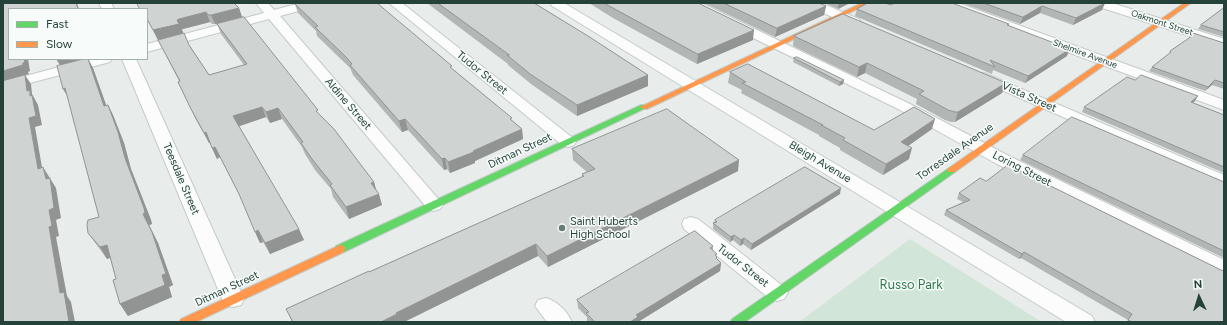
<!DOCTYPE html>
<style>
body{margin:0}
#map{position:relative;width:1227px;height:325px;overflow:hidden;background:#e8edeb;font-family:Figtree,sans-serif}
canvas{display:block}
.frame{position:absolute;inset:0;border:4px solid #24423a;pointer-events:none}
.legend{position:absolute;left:8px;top:8px;width:140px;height:52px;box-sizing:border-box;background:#f7fbf9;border:1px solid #a3b1ad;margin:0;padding:5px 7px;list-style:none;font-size:12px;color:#24423a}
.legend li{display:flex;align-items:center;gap:8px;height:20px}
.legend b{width:20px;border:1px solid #a3b1ad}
.north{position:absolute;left:1179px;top:277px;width:40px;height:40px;-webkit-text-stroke:3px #f7fbf9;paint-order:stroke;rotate:356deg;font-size:11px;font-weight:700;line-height:16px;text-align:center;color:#24423a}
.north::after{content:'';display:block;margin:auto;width:14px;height:18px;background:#24423a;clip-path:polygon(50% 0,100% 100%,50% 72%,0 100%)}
</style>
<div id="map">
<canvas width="1227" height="325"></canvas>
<div class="frame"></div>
<ul class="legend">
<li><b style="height:5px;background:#63d668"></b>Fast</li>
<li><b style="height:5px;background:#ff974d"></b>Slow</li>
</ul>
<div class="north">N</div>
</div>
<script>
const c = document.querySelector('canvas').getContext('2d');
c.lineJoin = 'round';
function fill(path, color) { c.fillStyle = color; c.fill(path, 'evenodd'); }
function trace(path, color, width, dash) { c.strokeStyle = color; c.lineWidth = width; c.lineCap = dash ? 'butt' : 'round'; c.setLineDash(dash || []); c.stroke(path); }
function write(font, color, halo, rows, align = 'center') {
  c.font = font + ' Figtree,sans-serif'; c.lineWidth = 3; c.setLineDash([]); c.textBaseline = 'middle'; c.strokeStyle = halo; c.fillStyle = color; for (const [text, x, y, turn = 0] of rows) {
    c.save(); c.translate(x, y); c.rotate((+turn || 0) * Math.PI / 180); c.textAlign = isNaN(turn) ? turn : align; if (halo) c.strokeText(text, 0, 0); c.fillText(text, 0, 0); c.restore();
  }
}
fill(new Path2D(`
 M910,239l132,83h-243z`), '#d1e6d8');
const street = new Path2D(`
 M99,3h12l3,6h-12z
 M256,3h12l6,7 26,-7h20l-2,3 -38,10 160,185 3,4 -3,4 -6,2 -6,-2 -159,-190 -122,33v-8l117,-31z
 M389,3h13l172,136 2,3 -2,3 -6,2 -6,-2z
 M550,3h14l528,313 3,6h-29l-514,-316z
 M686,3h15l209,101 99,52 215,104v17l-7,-3 -220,-110 -97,-54 -212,-104z
 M805,3h16l38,16 2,3 -2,3h-8l-44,-19z
 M941,3h17l266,97v10l-281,-104z
 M1094,3h18l112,36v8l-128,-41z
 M89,59h23l-2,3 -107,28v-8z
 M122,59h14l108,240 -3,6 -8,2 -8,-2 -3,-6z
 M984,73l240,102v13l-245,-108 -2,-3 2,-3z
 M691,217l7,2 86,68 4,6 -4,6 -7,2 -7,-2 -86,-70 -2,-5 2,-5z
 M546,298c11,3 21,13 26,24h-25l-12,-16 3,-6z`);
const fast = new Path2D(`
 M641,105h3l4,2 -304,145h-8l-1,-3 1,-3z
 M952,167l3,1 2,2 -2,2 -210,150h-15l2,-3 217,-151z`);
const slow = new Path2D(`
 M862,3h8l-223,106h-3l-4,-2z
 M1184,3h7l-236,169h-6l-2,-2 2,-2z
 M340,245l4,1 1,3 -1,3 -148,70h-17l2,-3z`);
trace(street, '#c5cac8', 2);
trace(fast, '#c3cbc8', 2);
trace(slow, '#c3cbc8', 2);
fill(street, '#fcfcfc');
fill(fast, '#63d668');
fill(slow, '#ff974d');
fill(new Path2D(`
 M427,3h107l114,72v11l-71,30 -46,-32 -23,-19v-1z
 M589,3h109l55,37 -56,24 -84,-46z
 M704,3h115l7,3 -2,9 -49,22z
 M825,3h25l-12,6z
 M962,3h143l-3,7 -29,15 -33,-12 -20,11z
 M295,4l157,65 70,60 1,10 -48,22v2l-25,10 -3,-4 -3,1 -36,-40 -6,2 -49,-57 -2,-5 -1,-2 -33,-32 -1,-5 -18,-18z
 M891,5l118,19 -1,2 59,30 -42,27 -32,-13 -1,4 -137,-58 2,-7z
 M239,8l3,9 -27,7h-3l-2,-2 -27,7h-1l1,4 -25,7 -10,-19h-1v-12z
 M1224,8v29l-26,-8 3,-4z
 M217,24l102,90 55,68 2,8 6,15 -33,14 -16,-22 -2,-8 -16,-19 -10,-16 -3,-7 -20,-28 -12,4 -4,-6 -27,9 65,114 -34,14 -7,-12 -3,1 -17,-41 -23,-45 -3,2 -7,-16h-1l-14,-25 -17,-36 1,-1 -21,-41 32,6 19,29 35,-10 -23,-31z
 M1191,35l33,8v46l-12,-4 -7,6 -56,-20 3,-4 17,-13 1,-3 19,-13z
 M794,36l212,47 -4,10 -47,29h-4l-6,-2 -29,-16 1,-5 -52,-26 -8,4 -64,-31z
 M794,58l50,22 -1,4 -4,2 -46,-24z
 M88,59l5,9 13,37h2l5,10 11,28 7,26 20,51 1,4 -3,1 9,18 15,42 -4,2 3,10 -44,19 -8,-12 -4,-25 -6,-21 -3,1 -11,-15 -8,-11 11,-16 -39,-152z
 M730,72l144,58 58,-1 -24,17 1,13 -26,16 -43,-25v-2l-21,-12v-1l-78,-42 1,-3 -14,-7z
 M1135,80l63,16 -5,7 31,12v58l-142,-61 2,-5z
 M572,149l166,22 -190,96 -10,-11 -134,66h-112l-6,-13 296,-132v-3l5,-2 -14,-12z
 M1023,155l201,27v76l-204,-98z
 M986,181l235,89 3,52h-98l2,-2 -107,-62 -2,1 -75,-44 2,-5 17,-8 -6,-3 2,-6z
 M840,194l-89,56 -8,-6 -3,2 -7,-6 -3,2 -17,-13v-6h1l1,-3z
 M713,246v4l4,7v2l4,4 -1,8 -82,51h-51v-5l-9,-9 -1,-8z`), '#b2b6b5');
fill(new Path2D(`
 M76,3h1l2,6h-1z
 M839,3h11l-12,6z
 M1105,3l-3,7 -29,15 3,-7z
 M826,6l-2,9 -49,22 2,-9z
 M1042,6l-2,7 -20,11 3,-7z
 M239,8l3,9 -27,7 -4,-9z
 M206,12l4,10 -27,7h-1l1,4 -25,7 -5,-10 26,-11z
 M754,30l-1,10 -56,24 1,-10z
 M1070,49l-3,7 -42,27 3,-7z
 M24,59h4l2,12 -2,1 1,2 -26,8v-11l20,-8z
 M56,59h27l-23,6z
 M88,59l5,9 17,48 -6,-10z
 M867,63l-2,10 -8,4 2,-10z
 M25,75l6,9 1,10 6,11 4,20 -7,2 9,52 -6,-10 -9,-51z
 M648,75v11l-71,30v-11z
 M844,80l-1,4 -4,2 1,-4z
 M1215,80l-3,5 -7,6 3,-4z
 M1006,83l-4,10 -47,29 3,-10z
 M65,88l4,11 -6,-10z
 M1198,96l-3,5 -7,6 3,-5z
 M108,105l5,10 11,28 7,26 20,51 1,4 -3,1 9,18 15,42 -4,2 3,10 -44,19 -8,-12 23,-90z
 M262,107l4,10 -29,10 -4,-11z
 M278,108l4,11 -12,4 -4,-11z
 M405,119l3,11 -6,2 -3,-11z
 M935,119l-3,10 -34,24 3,-11z
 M522,129l1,10 -48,22v2l-25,10 -2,-11z
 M206,132l5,11h-2l-5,-10z
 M215,147l5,10 -3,2 -5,-11z
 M912,148l-3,11 -26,16 3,-11z
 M445,158l2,11 -3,1 -2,-11z
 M739,160l-1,11 -190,96 -1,-11z
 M43,167l13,21 5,30 -5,2 3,16 -3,1 11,59 4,6 4,20h-6l-9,-29 -11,-66v-17l-3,-31z
 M374,182l3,11 -6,-10z
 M841,188l-1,6 -89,56 1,-6z
 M379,194l3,11 -33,14 -3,-12z
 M299,229l5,11 -34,14 -5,-11z
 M258,230l5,12 -3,1 -5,-11z
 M734,235l-1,5 -3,2 1,-5z
 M744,238l-1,6 -3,2 1,-6z
 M536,244l2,12 -134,66h-23l15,-9z
 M107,245l7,11 -7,3 -7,-12z
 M1024,252l-3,6 -2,1 3,-5z
 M721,263l-1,8 -82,51h-8l6,-7z`), '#919493');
const building = new Path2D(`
 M3,3h73l2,6h-69v50h15l1,3 -2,1v2l-20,6z
 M137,3h97l5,5 -28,7h-3l-2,-3 -27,7 -2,1 2,4 -26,6 -6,-11v-10h-7z
 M298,3h79l75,63 -2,1 62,51 -2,1 12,10 -49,22 1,1 -26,10 -3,-4 -3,1 -37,-40 -6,2 -49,-56 2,-1 -5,-6 -32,-31 3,-1 -23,-22z
 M438,3h96l54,33 60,39 -71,30 -47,-31 -23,-19h2z
 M604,3h94l56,27 -56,24z
 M724,3h95l7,3 -49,22z
 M868,3h17l6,2 4,-2h57l57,21 -2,1 63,24 -42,27 -38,-16 5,7 -138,-58z
 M984,3h121l-29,15 -34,-12 -19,11z
 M1224,8v24l-23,-7z
 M843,14l163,69 -48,29h-3l-7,-2 -29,-16 5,-3 -57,-28 -8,4 -65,-31z
 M244,17l74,93 -2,1 18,18 30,40 10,13 -3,1 8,11 -33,13 -16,-22 2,-1 -20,-25 -11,-16 2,-1 -25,-34 -12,4 -4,-5 -29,9 66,113 -34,14 -7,-13 -3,2 -16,-38 -24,-47 -3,1 -6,-16 -2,1 -14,-26 -12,-25 2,-1 -22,-41 26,-7 5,12 20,30 38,-11 -30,-40z
 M1193,33l31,10v40l-9,-3 -7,7 -56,-20 19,-15 -1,-1 22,-15 -1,-1z
 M797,57l47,23 -4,2 -46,-24z
 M84,59h4l16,47 4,-1 10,27 7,26 19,50 1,5 -2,1 9,18 14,42 -4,1 3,10 -45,19 -7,-24 3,-1 -9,-34 -7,2 -12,-14 -1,-8 1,-5 11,-3 -34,-129 -2,1 -6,-23z
 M748,64l126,66 40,-23 21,12 -34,23 11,6 -26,16 -43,-24 2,-2 -24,-13h2l-81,-42 4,-1 -16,-10z
 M25,75l2,16 3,-1v6l2,-1 4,21 -7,2 9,51 5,-2 3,12 4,-1 4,30 -5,2 3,16 -3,1 11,66 4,-1 5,30h-66v-241z
 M1141,75l57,21 -7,6 33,13v52l-140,-60 43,-30 8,3z
 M667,109l72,51 -192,96 -11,-12 -140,69 1,1 -16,8h-88l-7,-13 83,-38v1l215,-96 -2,-2 13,-5 -23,-20z
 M1072,117l152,65v69l-201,-96z
 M1008,165l213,105 3,1v51h-92l-4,-2 4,-6 -108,-62 -2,2 -76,-44 24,-10 -11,-7 21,-15 6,3z
 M805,167l36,21 -89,56 -8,-6 -3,2 -7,-5 -3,2 -18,-14 4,-1 -2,-2z
 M695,231l18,15 -3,2 7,6 -2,1 2,2 -1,1 5,5 -85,52 2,2 -8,5h-35l-9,-9 3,-1 -12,-12z`);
fill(building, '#cfd4d2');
trace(building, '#919493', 1);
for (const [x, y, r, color] of [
 [562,228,4,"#697e78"]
]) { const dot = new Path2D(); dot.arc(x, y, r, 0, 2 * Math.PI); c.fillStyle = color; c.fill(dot); trace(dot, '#f7fbf9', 1.5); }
write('9px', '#24423a', '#f7fbf9', [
 ["Oakmont Street",1162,23,18],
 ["Shelmire Avenue",1085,54,20]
]);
write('11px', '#24423a', '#f7fbf9', [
 ["Tudor Street",482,73,39],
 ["Vista Street",1029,97,24],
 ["Aldine Street",348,104,49],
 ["Ditman Street",520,151,-25],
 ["Torresdale Avenue",955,152,-35],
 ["Bleigh Avenue",820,162,31],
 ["Loring Street",1022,169,27],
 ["Teesdale Street",181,179,67],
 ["Tudor Street",743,266,38],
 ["Ditman Street",227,289,-25]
]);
write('11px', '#24423a', '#f7fbf9', [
 ["Saint Huberts",570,222],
 ["High School",570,235]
], 'left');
write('13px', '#2d7a4b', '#f7fbf9', [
 ["Russo Park",911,285]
]);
</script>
